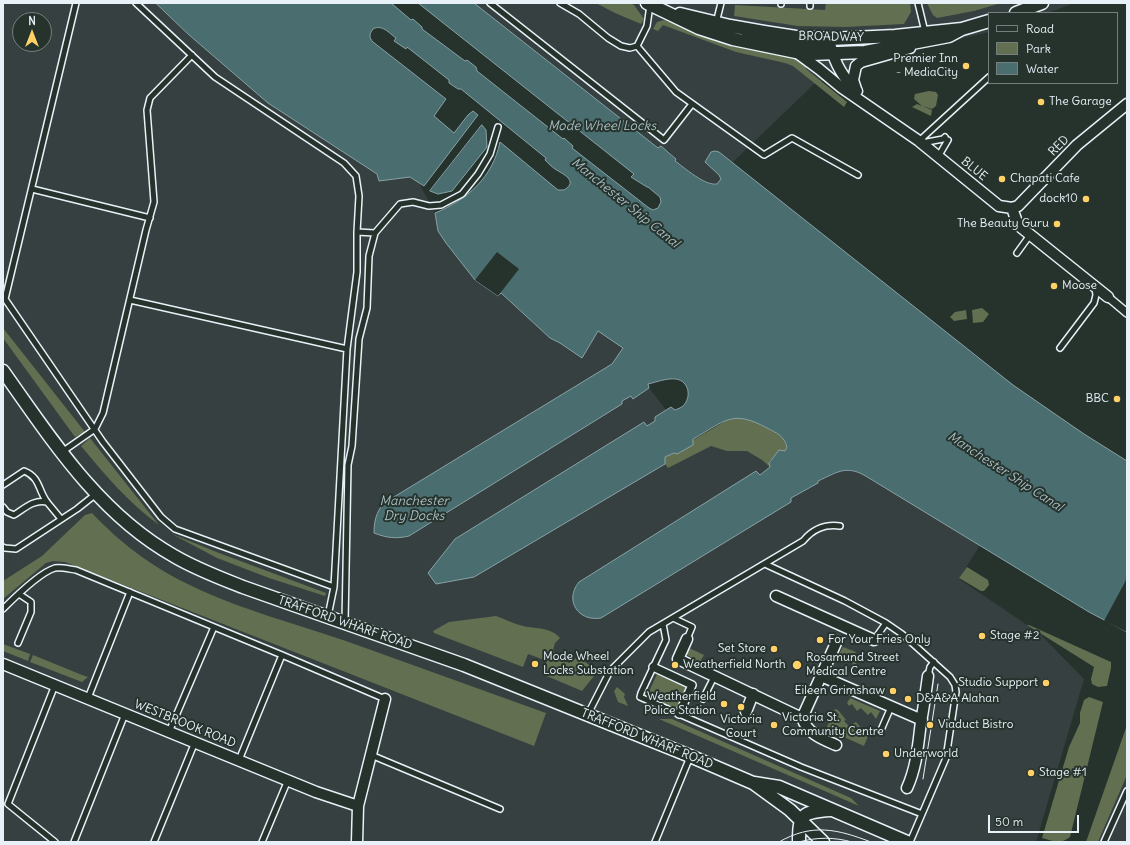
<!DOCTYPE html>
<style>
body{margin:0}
#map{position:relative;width:1130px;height:845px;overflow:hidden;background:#26332d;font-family:Delius,sans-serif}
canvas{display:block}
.frame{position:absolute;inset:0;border:4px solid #e8f1f8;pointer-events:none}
.legend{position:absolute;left:988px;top:12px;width:130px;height:72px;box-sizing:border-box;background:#26332d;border:1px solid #747f7e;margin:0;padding:5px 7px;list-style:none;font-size:12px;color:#e8f1f8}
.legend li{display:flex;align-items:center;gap:8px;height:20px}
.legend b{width:20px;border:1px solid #747f7e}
.north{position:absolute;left:12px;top:12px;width:40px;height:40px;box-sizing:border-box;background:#26332d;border:1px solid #747f7e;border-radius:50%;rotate:0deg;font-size:11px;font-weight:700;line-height:16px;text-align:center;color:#e8f1f8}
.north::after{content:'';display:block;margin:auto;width:14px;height:18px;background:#ffd166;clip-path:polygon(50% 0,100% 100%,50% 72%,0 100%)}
.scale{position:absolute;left:988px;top:815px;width:91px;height:18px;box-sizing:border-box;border:2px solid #e8f1f8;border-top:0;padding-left:5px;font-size:12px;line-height:14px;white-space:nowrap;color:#e8f1f8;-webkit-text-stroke:3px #26332d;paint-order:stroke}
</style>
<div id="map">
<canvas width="1130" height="845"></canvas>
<div class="frame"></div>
<ul class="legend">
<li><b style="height:5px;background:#26332d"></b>Road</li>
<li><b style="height:11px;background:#626f50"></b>Park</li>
<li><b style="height:11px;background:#4a6e70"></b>Water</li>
</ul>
<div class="north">N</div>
<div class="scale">50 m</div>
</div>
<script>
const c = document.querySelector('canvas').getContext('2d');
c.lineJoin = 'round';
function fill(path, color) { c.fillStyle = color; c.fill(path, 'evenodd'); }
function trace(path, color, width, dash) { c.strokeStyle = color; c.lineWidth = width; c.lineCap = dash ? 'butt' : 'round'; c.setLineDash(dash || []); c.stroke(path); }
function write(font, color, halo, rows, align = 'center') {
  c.font = font + ' Delius,sans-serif'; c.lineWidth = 4; c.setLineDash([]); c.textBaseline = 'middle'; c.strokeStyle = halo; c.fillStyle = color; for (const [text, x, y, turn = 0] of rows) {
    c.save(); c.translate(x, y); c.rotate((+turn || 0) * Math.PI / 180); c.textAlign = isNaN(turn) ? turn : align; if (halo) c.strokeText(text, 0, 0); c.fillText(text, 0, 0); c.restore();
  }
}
fill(new Path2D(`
 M3,3h153l32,31 80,69 109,71 2,6 31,-3 8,4 17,32 3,18 8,12 29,37 23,16 2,-3 50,45 10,5 22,15 16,-28 25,17 -11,17 -228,139 -7,11 -3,19 257,-138 3,4 15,-11 17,22 -11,7v4l-8,5 -3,-4 -170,155 190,-113 1,-7 62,-37 43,47 -10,8 -4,-4 -177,111 -6,9 2,17 8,8 28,-4 180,-110v-4l27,-15 -1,-2 21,-9 8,-2h6l12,5 116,70 -21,34 80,54 45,46 -48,163h-1033zM20,20h24v24h-24z
 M474,3h600l-26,10h-59v19l-77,18 -43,14 -55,20 -82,79 -13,-11h-8l-6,10 15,13 1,4 -2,4 -4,2 -17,-8 -23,-16 1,-2 -7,-8 -11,-3z
 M1127,775v67h-29z`), '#364040');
fill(new Path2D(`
 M596,3h34l4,2 10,14 -3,5 -26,-11z
 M826,3h84l1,9 -7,12 -59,3 -47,-1 -64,-10 1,-11 90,5z
 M927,3h74l-27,8 -37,7 -4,-3z
 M664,20l48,17 83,21 13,8 -2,3 41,33 -3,5 -51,-41 -8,-3 -49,-11 -73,-27 -5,6 -5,-2 4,-7z
 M929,91l7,1 2,3 -2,11 -4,3 -10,-3 -8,-7 1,-5z
 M917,104l15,6 -1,6 -19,-9z
 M982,308l7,6 -6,8 -10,1 -1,-13z
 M966,310l1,9 -13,2 -4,-4 5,-5z
 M3,328l82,104 -10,5 -72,-99z
 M740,417l12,3 30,16 5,11 -2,4h-6l-10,11 1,5 -8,-7 -15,-9h-20l-16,-5 -43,22 -3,-4v-7l10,-4 2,1 16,-9v-5l34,-20z
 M90,438l61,77 8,10c-30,-22 -54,-50 -78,-79z
 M92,513c15,16 32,31 50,44 58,42 136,61 204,84 67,24 133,48 200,72l-12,33 -469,-184 -12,-1 -7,2 -43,36v-18l39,-25 43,-41z
 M172,534l47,19 107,40 -1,3 -56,-18 -52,-20z
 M967,567l21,13 1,5 -5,6h-3l-22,-13z
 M496,616c9,3 18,8 27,10 13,3 28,1 37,12l-5,5 -2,7 5,7 11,6 9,-6 20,14 -16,20 -40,-17 5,-13 -19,-7 -5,13 -89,-34 -1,-2 16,-9z
 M1027,625h2l82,37v6l-4,18 -9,1 -6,-3 -1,-5 3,-12z
 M3,644l27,10 -2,7 -25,-10z
 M687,647l17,8 -4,7 -15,-8z
 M843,647l13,5 -2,4 5,2 -5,10 -3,-1 2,-5 -15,-6z
 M33,655l49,20 6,2 -6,5 -52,-20z
 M657,674l30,13 -10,22 -30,-13z
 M617,687l8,7 -1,3 4,9 -10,-4 -4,-11z
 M1089,697l14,5 -33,135c-11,8 -16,4 -28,1l27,-91 11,-24v-10l4,-13z
 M850,698l30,13 -4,8 -5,-7 -3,3 -7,-7 -4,3 -5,-7 -3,2 -2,-3z
 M835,709l3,1 8,10 -2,1 5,5 7,-4 12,14 -4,10 -38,-17z
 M659,719h13l179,79 8,8z
 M1127,725v50l-29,67h-12z`), '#626f50');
const water = new Path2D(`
 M156,3h235l20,17 2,-1 9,8v2l43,32 2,-1 9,7 1,4 86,68 1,-1 9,8 -1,2 77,60 4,2 5,-2 3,-6 -1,-5 -12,-10h-1l-16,-10 3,-3 -216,-171h56l184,145 3,-2 15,13 -1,2c10,7 30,25 42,23l4,-5 -2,-4 -14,-13 6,-10 4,-1 4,1 294,233 71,49 43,27v171l-38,-20 -225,-137c-19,-10 -28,-2 -46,6v2l-27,15v4l-190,116c-23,4 -37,-18 -22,-36l177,-111 4,4 10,-8 -1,-4 10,-13 6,1 2,-4c-3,-11 -10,-14 -20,-19 -35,-19 -42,-7 -74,11v6l-16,9 -3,-1 -9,4v7l-191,113 -38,7 -8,-11 27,-34 189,-117 3,4 8,-5v-4l16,-10 4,3c2,-1 6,-2 8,-4 9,-9 6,-25 -7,-27 -10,-1 -19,3 -28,5l1,4 -16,11 -2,-3 -9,5v3l-213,132c-13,3 -22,2 -35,-3 0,-11 2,-21 10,-30l228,-139 11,-16 -25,-17 -16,27 -22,-15 -10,-5 -49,-45 -3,3 -23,-16 -29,-37 -8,-12 -3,-18c32,-13 58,-36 65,-71l58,48h6c15,-9 -1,-16 -9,-21 -3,-2 -7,-6 -10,-9l1,-2 -85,-69h-3l-9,-6v-3l-42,-33 -1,2 -12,-8 2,-3c-7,-5 -14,-14 -23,-9 -4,5 -4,9 0,13l73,57 -12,17 20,17 14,-18 5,-4 5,4 -54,71 -14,-9 -31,4 -2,-7 -109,-71 -80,-69z
 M482,125l4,5 1,17 -35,44 -14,3 -8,-3z`);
fill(water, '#4a6e70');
trace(water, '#89a2a6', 1);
fill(new Path2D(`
 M497,252l22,17 -21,27 -23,-16z
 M1127,575v57l-23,-11 21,-39z`), '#26332d');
trace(new Path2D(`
 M836,643l4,-8`), '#43504b', 10, [10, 5]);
const service = new Path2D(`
 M76,3l-71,296 98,143 58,75 14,12 159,58
 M136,3l79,74 129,86 12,13 3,20 -2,36v40l-10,77 -13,238 -6,29
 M490,3l174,137 28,-36
 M560,3l19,11 29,24 13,8 9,2 7,-2
 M918,3l7,29
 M781,4v-1
 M650,5l-3,21 -10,20 39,46 88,63 28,-17 66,37
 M810,6v-3
 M716,23l5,-20
 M919,141l70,-64
 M922,143l21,-4 2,-2
 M938,157l10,-17
 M32,189l118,29
 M357,232l18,1
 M1017,253l13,-18
 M130,300l217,49
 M1060,348l34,-45 2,-8 -1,-7
 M62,452l33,-23 8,-16 43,-183 8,-28 -7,-92 3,-12 42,-43
 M3,485l21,-14c16,6 14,19 23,31 5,6 10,12 14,17
 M3,507l4,5 7,3c11,-7 20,-16 33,-13
 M3,547l2,1 11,1 61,-40 19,-15
 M765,564l80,37 41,22 16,11 48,43 5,8 1,7 -10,66 -36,84
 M3,609c11,-11 38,-37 52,-41 6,-1 14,1 21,2l206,85 103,44
 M673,618l19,9 -5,12
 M345,622l3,-157 4,-19 7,-107 8,-31 2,-52 6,-23 25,-29 13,-2 16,4 12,-1 21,-11 16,-20 12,-20 8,-27
 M663,624l3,16 -25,53 -1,4 161,70 121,47
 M874,640l12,-17
 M18,643l13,-31v-10l-12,-8
 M928,676l2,-9 4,-5
 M88,698l42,-106
 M703,699l11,-22
 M588,714l22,-43 39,-39 154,-91c10,-12 21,-17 37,-15
 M881,730l10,-23
 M169,732l45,-105
 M371,755l129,54
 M239,760l43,-105
 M55,842l-47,-38 47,-119
 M74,842l51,-128
 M154,842l41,-100
 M262,842l26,-62
 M655,842l35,-85
 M1104,842l23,-51`);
const pedestrian = new Path2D(`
 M1108,297l19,16
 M653,667l39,18 -13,29`);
const minor = new Path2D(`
 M747,35l84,12c4,17 13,32 26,44
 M796,52l23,17 23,19 77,53 80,65 13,2
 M856,89l-3,-9 3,-14 5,-4 49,-14
 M1012,208l6,-2 59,-61 50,-41
 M1012,208l6,17 90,72
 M776,596l98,44
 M687,639l-9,20 124,59
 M836,643l-34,75c6,16 20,21 34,27
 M3,664l313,128 42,14
 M821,676l101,44
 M746,712l7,-18
 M907,788c10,-22 11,-44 14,-66 3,-16 5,-31 7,-46
 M357,842l1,-36 27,-107`);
const tertiary = new Path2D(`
 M647,3l52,25 34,11 63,13 15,2 54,-2 84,-16 13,-7
 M1016,13l26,-10
 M680,14l50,12 34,6 32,5 35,2 64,-3 67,-7 27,-8
 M3,371c49,69 96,143 171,185 22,13 46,22 69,31l221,78 226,91 63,27 37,27 33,32
 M754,783l25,4 128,55
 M799,842c0,-28 3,-30 31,-32`);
trace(service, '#e8f1f8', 8);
trace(pedestrian, '#e8f1f8', 10);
trace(minor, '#e8f1f8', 13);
trace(tertiary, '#e8f1f8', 15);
trace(service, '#26332d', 5);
trace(pedestrian, '#26332d', 7);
trace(minor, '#26332d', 10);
trace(tertiary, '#26332d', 12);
trace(new Path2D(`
 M923,779l15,-95
 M779,842c33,-19 58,-13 92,0
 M799,842c18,-5 35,-5 53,0`), '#e8f1f8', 1);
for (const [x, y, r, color] of [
 [966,66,4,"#ffd166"],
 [1041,102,4,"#ffd166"],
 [1002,179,4,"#ffd166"],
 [1086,199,4,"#ffd166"],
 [1057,224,4,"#ffd166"],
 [1054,286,4,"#ffd166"],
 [1117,399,4,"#ffd166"],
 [982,636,4,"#ffd166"],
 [820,640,4,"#ffd166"],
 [774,649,4,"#ffd166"],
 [535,664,4,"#ffd166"],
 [675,665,4,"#ffd166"],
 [797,665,5,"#ffd166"],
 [1046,683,4,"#ffd166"],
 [893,691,4,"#ffd166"],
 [908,699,4,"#ffd166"],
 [724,704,4,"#ffd166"],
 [741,707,4,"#ffd166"],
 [774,725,4,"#ffd166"],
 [930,725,4,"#ffd166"],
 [886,754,4,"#ffd166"],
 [1031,773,4,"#ffd166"]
]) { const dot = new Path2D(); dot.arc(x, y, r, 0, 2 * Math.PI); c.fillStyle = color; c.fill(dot); trace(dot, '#26332d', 1.5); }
write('12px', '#e8f1f8', '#26332d', [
 ["BROADWAY",831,37,1],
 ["RED",1059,146,-45],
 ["BLUE",974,169,39],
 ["TRAFFORD WHARF ROAD",345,623,19],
 ["WESTBROOK ROAD",185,724,22],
 ["TRAFFORD WHARF ROAD",647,739,22]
]);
write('12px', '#e8f1f8', '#26332d', [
 ["Premier Inn",958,59,"right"],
 ["- MediaCity",958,73,"right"],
 ["The Garage",1049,102],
 ["Chapati Cafe",1010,179],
 ["dock10",1078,199,"right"],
 ["The Beauty Guru",1049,224,"right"],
 ["Moose",1062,286],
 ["BBC",1109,399,"right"],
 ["Stage #2",990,636],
 ["For Your Fries Only",828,640],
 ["Set Store",766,649,"right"],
 ["Mode Wheel",543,657],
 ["Locks Substation",543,671],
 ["Rosamund Street",806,658],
 ["Medical Centre",806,672],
 ["Weatherfield North",683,665],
 ["Studio Support",1038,683,"right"],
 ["Eileen Grimshaw",885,691,"right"],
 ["Weatherfield",716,697,"right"],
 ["Police Station",716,711,"right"],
 ["D&A&A Alahan",916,699],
 ["Victoria St.",782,718],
 ["Community Centre",782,732],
 ["Victoria",741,720,"center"],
 ["Court",741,734,"center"],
 ["Viaduct Bistro",938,725],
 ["Underworld",894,754],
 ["Stage #1",1039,773]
], 'left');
write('italic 13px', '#a9bdc2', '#26332d', [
 ["Mode Wheel Locks",602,126],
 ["Manchester Ship Canal",625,203,39],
 ["Manchester Ship Canal",1005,472,33],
 ["Manchester",414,501],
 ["Dry Docks",414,516]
]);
</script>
